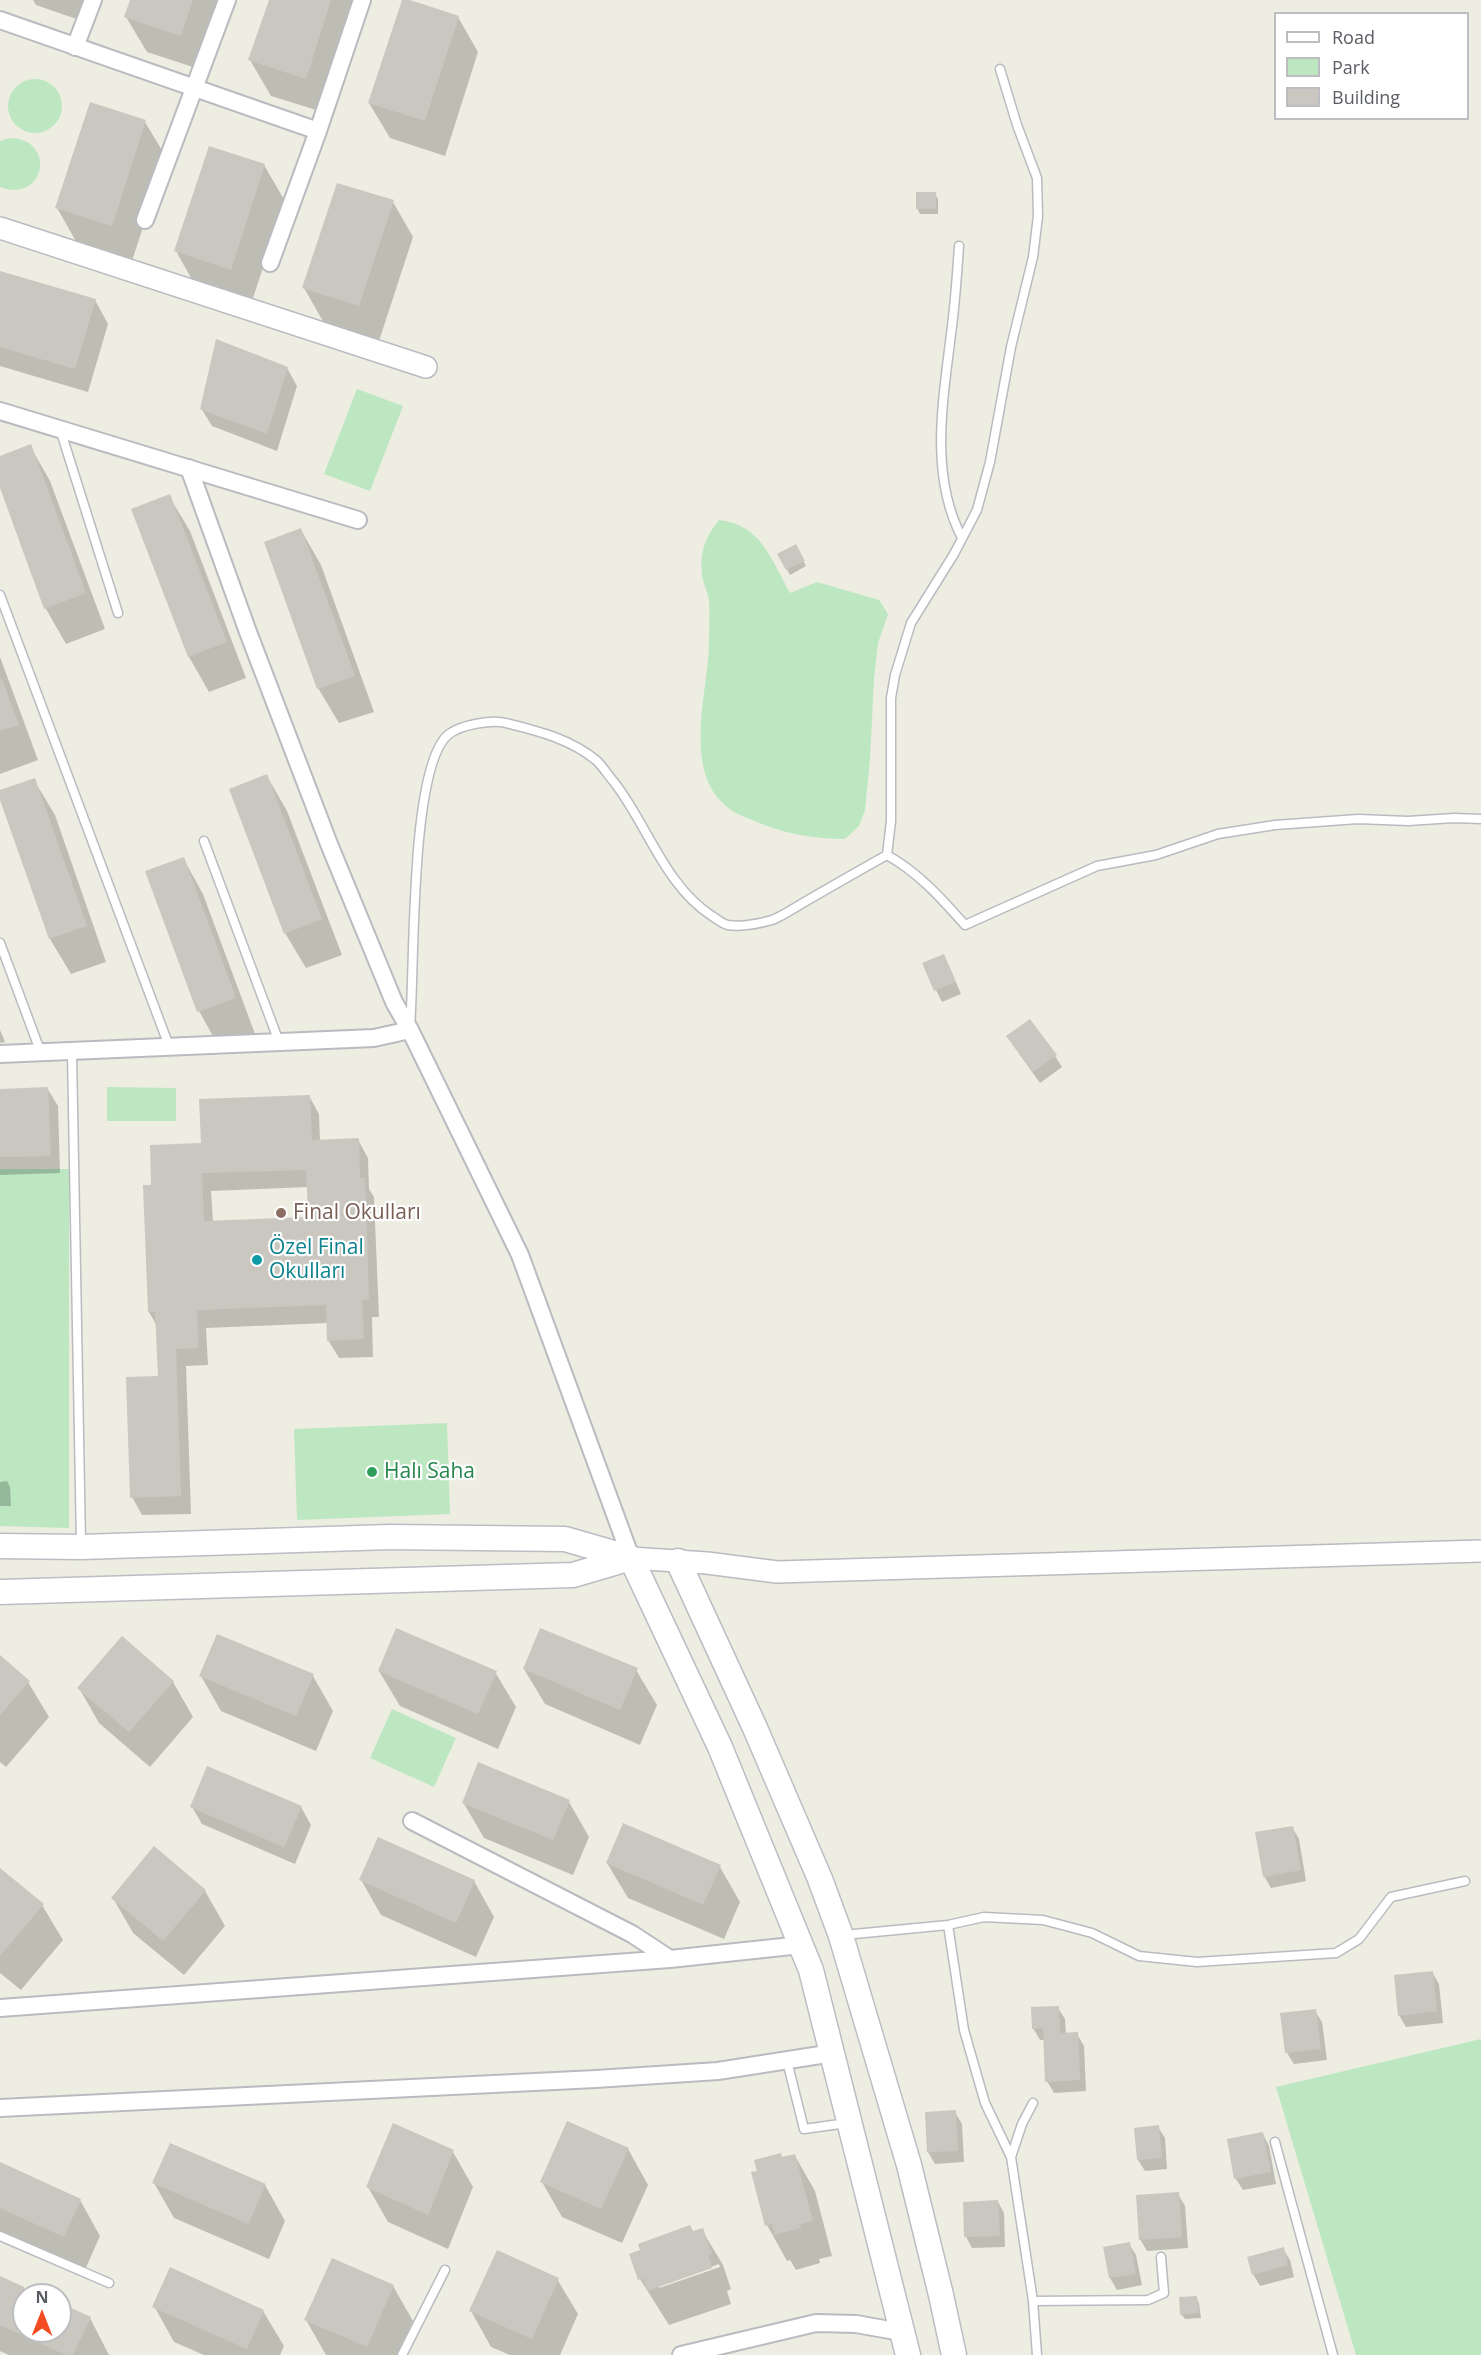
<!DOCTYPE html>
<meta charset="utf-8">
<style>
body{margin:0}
#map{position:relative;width:1481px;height:2355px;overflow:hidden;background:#eeede1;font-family:"Open Sans",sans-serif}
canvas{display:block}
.legend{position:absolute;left:1274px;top:12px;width:195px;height:108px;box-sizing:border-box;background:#fff;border:2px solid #bdbec1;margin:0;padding:8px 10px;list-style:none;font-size:18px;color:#5a5d63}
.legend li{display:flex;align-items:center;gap:12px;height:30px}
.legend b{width:30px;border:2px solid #bdbec1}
.north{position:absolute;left:12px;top:2283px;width:60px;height:60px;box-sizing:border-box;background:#fff;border:2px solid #bdbec1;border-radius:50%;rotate:0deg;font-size:16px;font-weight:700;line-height:24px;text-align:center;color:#5a5d63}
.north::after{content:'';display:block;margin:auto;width:21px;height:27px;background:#f34c22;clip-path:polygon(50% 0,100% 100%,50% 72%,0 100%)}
</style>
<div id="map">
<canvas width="1481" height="2355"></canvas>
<ul class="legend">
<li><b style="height:8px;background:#fff"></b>Road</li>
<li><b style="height:16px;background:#bce7c1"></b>Park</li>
<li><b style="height:16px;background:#c9c7bf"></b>Building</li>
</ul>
<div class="north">N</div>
</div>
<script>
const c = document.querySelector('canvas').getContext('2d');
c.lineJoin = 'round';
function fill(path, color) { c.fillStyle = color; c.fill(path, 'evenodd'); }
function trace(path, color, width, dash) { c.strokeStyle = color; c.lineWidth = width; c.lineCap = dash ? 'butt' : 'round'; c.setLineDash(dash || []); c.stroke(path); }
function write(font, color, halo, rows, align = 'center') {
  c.font = font + ' "Open Sans",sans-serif'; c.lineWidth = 4.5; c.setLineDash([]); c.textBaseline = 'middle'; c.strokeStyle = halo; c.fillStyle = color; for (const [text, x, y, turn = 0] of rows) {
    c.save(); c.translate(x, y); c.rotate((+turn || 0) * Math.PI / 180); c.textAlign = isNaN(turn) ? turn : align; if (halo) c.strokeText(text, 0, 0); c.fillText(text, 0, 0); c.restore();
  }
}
fill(new Path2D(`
 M8 106a27 27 0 1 1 54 0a27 27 0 1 1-54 0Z
 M9,138c48,0 37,66 -9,49v-46z
 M357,389l46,17 -33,85 -46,-17z
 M719,520c42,4 53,41 71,73l27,-11 62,18 9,14 -10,29 -4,36 -4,80 -5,51 -6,16 -14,13c-31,0 -59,-5 -88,-17 -7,-3 -15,-6 -21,-9 -59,-34 -26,-123 -27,-175 0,-12 1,-25 0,-37 -1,-9 -6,-17 -7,-26 -2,-23 3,-38 17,-55z
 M107,1087l69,1v33h-69z
 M0,1169h69v359l-69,-2z
 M447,1423l3,91 -153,6 -3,-91z
 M392,1709l64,29 -22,49 -64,-29z
 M1481,2039v316h-125l-80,-268z`), '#bce7c1');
fill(new Path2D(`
 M33,0h63l-8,23 -52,-18z
 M132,0h92l-22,70 -55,-18 -21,-35z
 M270,0h84l-28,113 -55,-17 -21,-36z
 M403,0l55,17 20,35 -33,104 -55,-18 -21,-35z
 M145,122l21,35 -34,104 -55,-18 -20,-35z
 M264,165l21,36 -34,103 -55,-17 -20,-36z
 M935,194l3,5v15h-18l-3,-6z
 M393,202l20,35 -34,104 -55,-18 -20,-35z
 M0,272l95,28 13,24 -20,68 -88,-26z
 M287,368l10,18 -20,65 -65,-25 -11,-18z
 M30,446l20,35 55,148 -39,15 -20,-35 -46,-125v-26z
 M169,496l21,35 56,147 -37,14 -20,-35 -56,-147z
 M301,530l20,35 53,147 -35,11 -21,-35z
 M795,546l11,20 -16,9 -11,-20z
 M0,657l38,103 -38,14z
 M267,776l20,35 55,144 -36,13 -21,-35z
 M34,780l21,35 51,147 -35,12 -21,-35 -50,-143v-4z
 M183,858l20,36 52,140 -36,13 -20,-36z
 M950,968l11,26 -19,8 -6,-12z
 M0,1030l5,12 -5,1z
 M1015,1048l40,8 7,11 -22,16z
 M47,1088l11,18 2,67 -60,2v-85z
 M309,1096l10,18 1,27 38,-1 10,18 1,31 5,8 5,120h-7l1,40 -34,1 -11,-18v-17l-122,5 2,37 -22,1 5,148 -49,1 -10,-18 27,-120 -2,-51 -8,-14 -4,-126h7l51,-41zM308,1187l2,31 -97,4 -2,-31z
 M7,1481l3,6 1,19h-11v-24z
 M0,1657l28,25 21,35 -43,50 -6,-5z
 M524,1669l112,1 21,35 -17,40 -95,-41z
 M379,1671l116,1 21,35 -18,42 -98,-43z
 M201,1676h112l20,35 -17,40 -95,-40z
 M173,1682l20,35 -43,50 -51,-44 -20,-35z
 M463,1802h106l20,35 -16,38 -89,-37z
 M192,1807h109l10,18 -16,39 -93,-40z
 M1292,1827l7,12 7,42 -35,7 -7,-12z
 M607,1863l113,4 20,35 -16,37 -96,-41z
 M0,1869l42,36 21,35 -42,50 -21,-17z
 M361,1880l113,1 20,36 -18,40 -95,-42z
 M205,1891l20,35 -41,49 -51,-42 -20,-35z
 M1432,1972l7,12 4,39 -37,4 -7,-12z
 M1058,2008l7,11 1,16 11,-1 7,12 2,45 -32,2 -7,-12 -2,-41h-5l-7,-12z
 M1315,2011l7,11 5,38 -33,4 -7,-11z
 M955,2112l7,12 2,38 -29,2 -7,-12 -1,-39z
 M1158,2127l7,11 2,31 -22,2 -7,-11z
 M1263,2134l6,12 7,38 -33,6 -7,-11z
 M628,2149l20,36 -26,58 -60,-26 -20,-35z
 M453,2152l20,35 -25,62 -60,-27 -20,-35z
 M795,2156l20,35 17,65 -13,3 1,4 -24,7 -6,-10 -3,1 -20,-36 16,-66z
 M0,2164l80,36 20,36 -16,36 -84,-39z
 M154,2183l111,2 20,36 -16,38 -95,-41z
 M1178,2194l7,12 3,42 -41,3 -7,-12z
 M998,2202l6,11 1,34 -33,1 -6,-11z
 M702,2230l21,35 8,24 -4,2 4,13 -62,21 -29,-46 53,-46zM719,2264l1,3 -61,21v-3z
 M1129,2244l7,11 6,30 -25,5 -7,-12 -5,-30z
 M1283,2249l7,11 4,17 -34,9 -7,-12z
 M0,2278l39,17h-15v36h36v-26l30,13 19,37h-100l-9,-4z
 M557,2279l21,35 -18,41h-50l-19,-8 -20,-36z
 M393,2286l20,35 -15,34h-72l-20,-35z
 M1196,2297l3,6 2,15 -16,1 -4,-5z
 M154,2306l109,5 21,35 -4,9h-76l-30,-13z`), '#0003');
fill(new Path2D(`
 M130,0h63l-12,36 -57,-19z
 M269,0h62l-25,79 -58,-19z
 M402,0h8l49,16 -34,105 -57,-18z
 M90,102l56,18 -34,106 -57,-18z
 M209,146l56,18 -34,106 -57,-19z
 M337,183l57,17 -35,106 -57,-18z
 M916,192h20v17h-20z
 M0,271l96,28 -21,70 -75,-22z
 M216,339l72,28 -21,67 -67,-25z
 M31,444l55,149 -42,16 -44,-121v-32z
 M170,494l57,148 -39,15 -57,-148z
 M301,528l54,148 -38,13 -53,-147z
 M796,544l9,17 -19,9 -9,-16z
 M0,679h2l17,46 -19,6z
 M267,774l55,145 -38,15 -55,-145z
 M35,778l52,148 -38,13 -49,-139v-10z
 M184,857l52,141 -39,14 -52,-141z
 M944,954l12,28 -22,9 -12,-28z
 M1030,1019l27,36 -24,17 -27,-36z
 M48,1087l3,69 -51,1v-68z
 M310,1095l2,45 47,-2 1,40h5l4,122h-7l2,39 -37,2 -1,-36 -129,5 1,38 -22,1 5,147 -51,2 -4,-121 32,-1 -3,-64h-7l-5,-127h8l-1,-40 51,-2 -2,-44zM306,1170l2,47 -104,4 -2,-48z
 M396,1628l101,43 -19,43 -100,-43z
 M540,1628l98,40 -18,42 -97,-41z
 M217,1634l97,40 -18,42 -97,-40z
 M122,1636l52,45 -45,51 -52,-44z
 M0,1655l30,26 -30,34z
 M478,1762l92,38 -17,40 -91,-37z
 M207,1766l95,40 -18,41 -94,-40z
 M623,1823l98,42 -18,40 -97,-42z
 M1293,1826l8,44 -38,7 -8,-45z
 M378,1837l97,43 -19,43 -97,-43z
 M154,1846l52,44 -43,51 -52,-43z
 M0,1868l44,36 -44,52z
 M1433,1971l4,40 -39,5 -4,-41z
 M1059,2006l1,27 18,-1 2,48 -35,2 -2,-54 -11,1 -1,-22z
 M1316,2009l5,40 -36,4 -5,-40z
 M956,2110l2,41 -31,1 -2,-40z
 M567,2121l62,27 -28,61 -61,-27z
 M393,2123l61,27 -26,65 -62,-28z
 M1159,2125l3,33 -25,2 -3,-32z
 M1263,2132l8,40 -37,7 -7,-40z
 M170,2143l96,41 -18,40 -96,-41z
 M781,2153l1,4 13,-3 18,67 -13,3 1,4 -27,7 -2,-11 -7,2 -14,-54 6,-1 -3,-11z
 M0,2162l81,37 -17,38 -64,-29z
 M1179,2192l3,45 -43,3 -3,-45z
 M998,2200l2,36 -36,1 -1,-35z
 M690,2225l3,6 10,-3 9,26 -4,1 4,13 -65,23 -4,-13 -5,2 -9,-26 11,-4 -2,-6z
 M1130,2242l6,32 -27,4 -6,-31z
 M1284,2247l4,18 -36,10 -5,-18z
 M497,2250l62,28 -27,61 -63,-28z
 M332,2258l62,27 -27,62 -63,-27z
 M170,2267l94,43 -17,39 -95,-42z
 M0,2276l24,11v44h36v-28l31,14 -18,38h-7l-66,-30z
 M1197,2296l2,17 -19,2 -1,-18z`), '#c9c7bf');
const service = new Path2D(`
 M959,246c-2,30 -4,59 -8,88 -8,67 -22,141 11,204
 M60,429l58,184
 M0,595l169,451
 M204,841l75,201
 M887,855l4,-34v-123l4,-23 16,-52 43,-69 23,-44 13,-48 21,-115 22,-90 5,-41 -1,-38 -20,-53 -17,-56
 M887,855c32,18 54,43 78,70l132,-59 59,-11 62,-21 57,-9 83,-6 50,2 46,-3 27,1
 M0,943l41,110
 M410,1026c5,-54 -1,-261 39,-292 12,-9 43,-15 57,-11 32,8 65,16 91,38 6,6 11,14 17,21 33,42 51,104 98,134 5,3 10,8 16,9 14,2 30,-1 44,-5 13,-5 25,-14 36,-20 26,-15 52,-30 79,-45
 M72,1053l9,491
 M948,1925l16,105 21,73 26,54 22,144 4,54
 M844,1935l104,-10 36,-8 59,3 49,13 47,23 58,6 139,-9 23,-14 32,-42 74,-16
 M787,2061l17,68 43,-6
 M1275,2142l58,213
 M1011,2157l11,-33 11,-21
 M0,2236l109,47
 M1033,2301l115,-1 16,-7 -3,-36
 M402,2355l43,-85`);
const minor = new Path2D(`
 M0,20l318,111
 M75,47l18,-47
 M145,220l82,-220
 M270,263l48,-132 44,-131
 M0,411l358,109
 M189,468l59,164 81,212 65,158 16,28 110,225 111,303
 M0,1054l374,-16 36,-8
 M412,1821l220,113 38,25
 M0,2008l670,-49 131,-14
 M0,2108l596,-29 122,-8 115,-18
 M681,2355l135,-32 40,1 45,8`);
const tertiary = new Path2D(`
 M0,228l426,139
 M631,1558l76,5 70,9 704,-21`);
const secondary = new Path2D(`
 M0,1546l81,1 309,-10 175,2 66,19 89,189 91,223 97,385
 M678,1561l77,167 65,151 21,57 68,229 32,130 13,60
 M0,1592l573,-17 58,-17`);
trace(service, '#b9bbc1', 11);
trace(minor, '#b9bbc1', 20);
trace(tertiary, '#b9bbc1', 24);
trace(secondary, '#babdc4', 27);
trace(service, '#fff', 8);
trace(minor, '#fff', 16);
trace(tertiary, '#fff', 21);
trace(secondary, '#fff', 24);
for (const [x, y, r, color] of [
 [281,1213,6,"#8d6e63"],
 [257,1260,6,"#0f9aa8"],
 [372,1472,6,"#2e9e5b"]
]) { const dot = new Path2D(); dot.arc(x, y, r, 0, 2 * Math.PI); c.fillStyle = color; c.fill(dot); trace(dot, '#fff', 2); }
write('21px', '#785e54', '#fff', [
 ["Final Okulları",293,1213]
], 'left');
write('21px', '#0d838f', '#fff', [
 ["Özel Final",269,1248],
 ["Okulları",269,1272]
], 'left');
write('21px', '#27864d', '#fff', [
 ["Halı Saha",384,1472]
], 'left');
</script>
